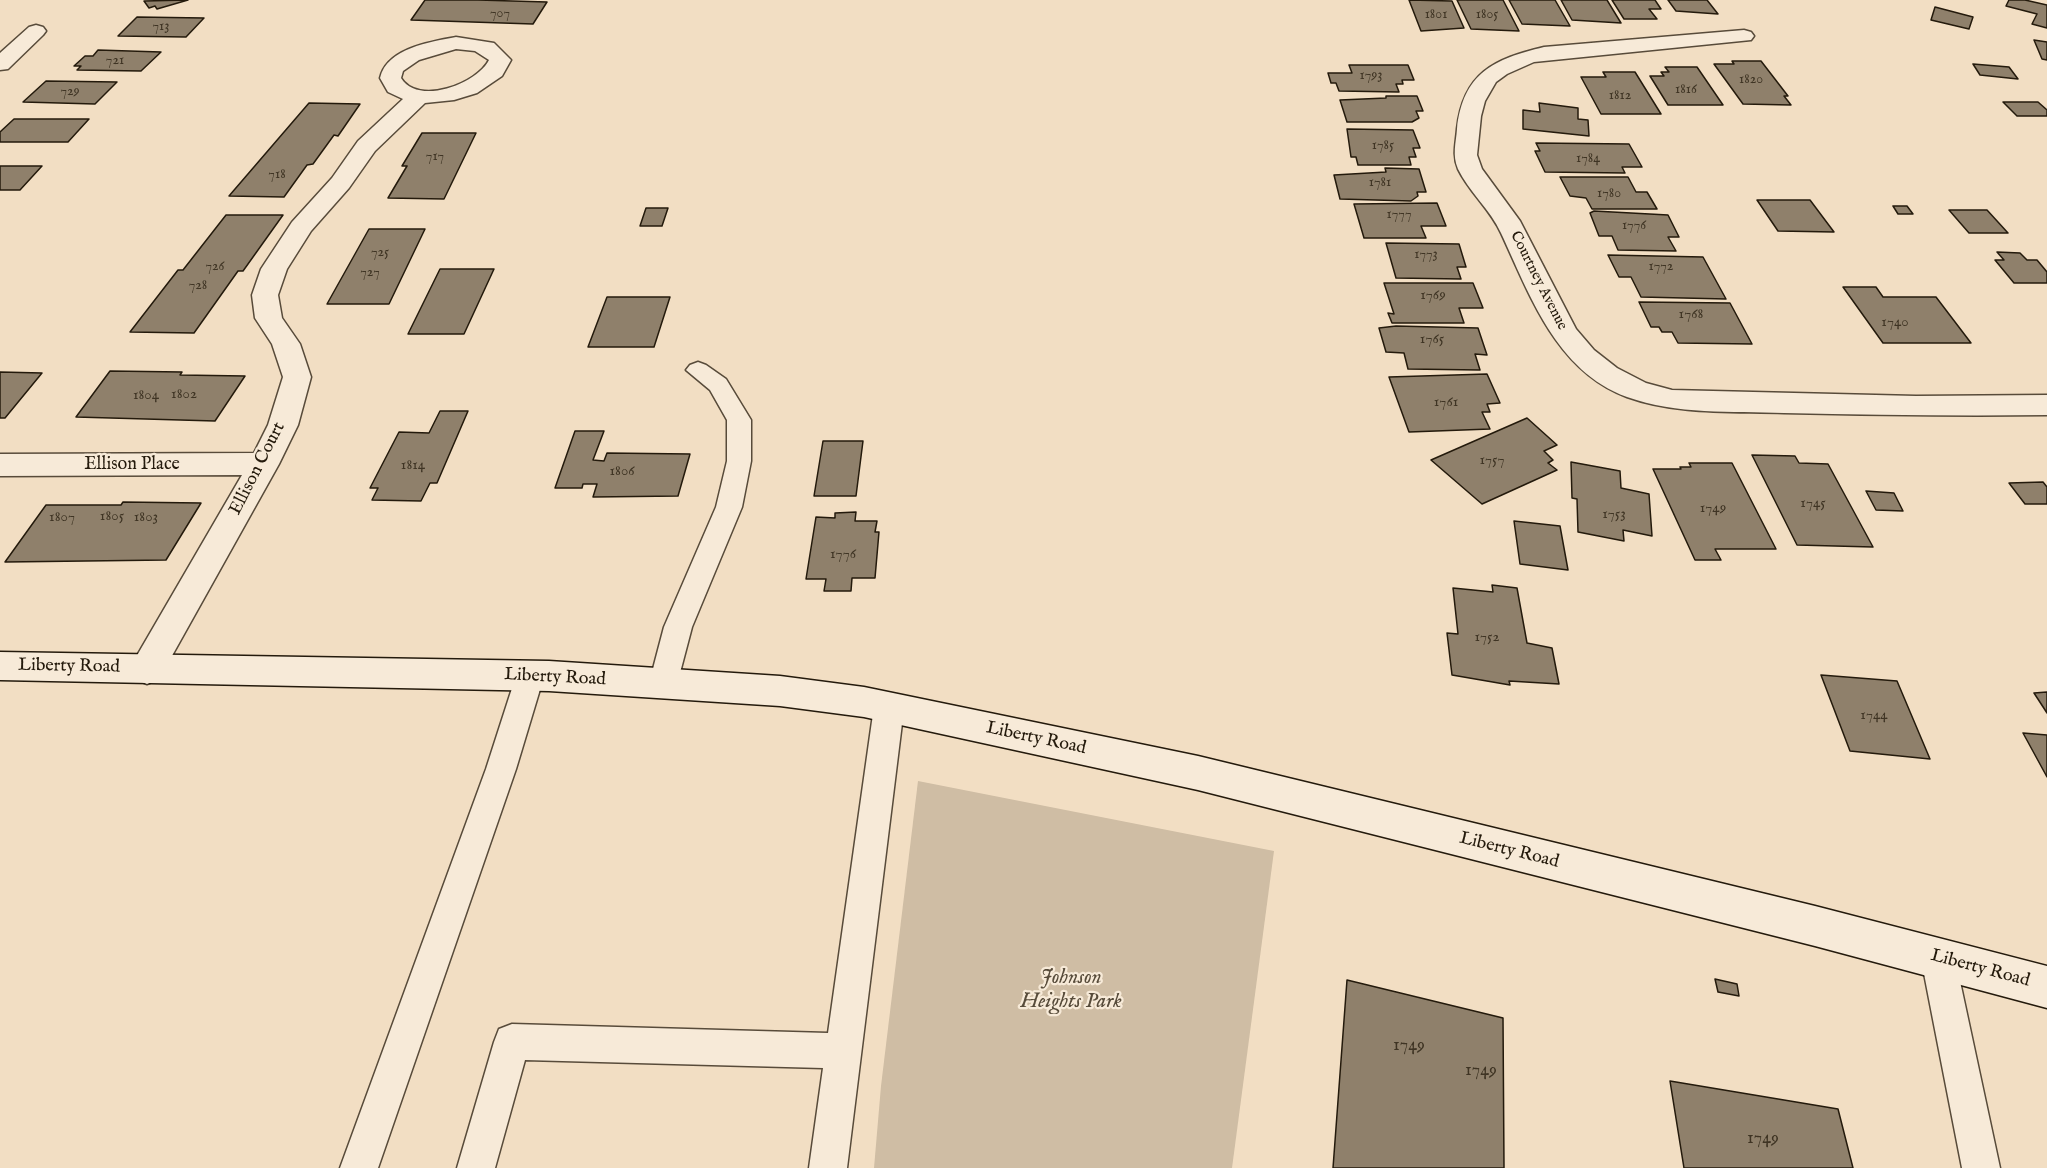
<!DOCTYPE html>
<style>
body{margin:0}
canvas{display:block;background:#f2dec3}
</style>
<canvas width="2047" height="1168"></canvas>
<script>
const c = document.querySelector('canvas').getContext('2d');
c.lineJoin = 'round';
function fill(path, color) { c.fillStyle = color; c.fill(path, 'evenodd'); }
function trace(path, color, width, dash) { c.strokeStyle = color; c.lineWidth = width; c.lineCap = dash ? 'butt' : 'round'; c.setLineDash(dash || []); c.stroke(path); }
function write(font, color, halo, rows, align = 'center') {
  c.font = font + ' "IM FELL English",serif'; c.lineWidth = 4.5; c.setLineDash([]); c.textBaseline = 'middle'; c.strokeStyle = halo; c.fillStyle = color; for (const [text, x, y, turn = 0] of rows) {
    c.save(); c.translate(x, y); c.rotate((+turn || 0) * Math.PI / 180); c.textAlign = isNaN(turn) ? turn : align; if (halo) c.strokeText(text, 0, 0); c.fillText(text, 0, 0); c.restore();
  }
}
fill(new Path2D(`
 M918,781l356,70 -42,317h-358l7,-82z`), '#cfbda4');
const building = new Path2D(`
 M188,0l-31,9 -2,-3 -6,2 -5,-7z
 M425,0h53l69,2 -14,22 -122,-4z
 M1409,0l43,1 12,27 -43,3z
 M1457,0h46l16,31 -48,-2z
 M1509,0h46l15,26 -48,-2z
 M1561,0h46l14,23 -49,-3z
 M1612,0h43l6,9h-12l8,10h-33z
 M1668,0h39l11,14 -42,-3z
 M2009,0h16l22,5v23l-15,-4 5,-10 -31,-8z
 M1935,7l38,10 -4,12 -38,-9z
 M137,17l67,1 -18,19 -68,-1z
 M2034,40l13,2v18l-5,-1z
 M98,50l63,2 -20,19 -64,-1 4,-4h-7l11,-10h8z
 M1732,61h29l27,35h-4l7,9 -48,-1 -29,-40h20z
 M1973,64l36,3 9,12 -38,-4z
 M1349,65h59l6,15h-12l1,4h-7l3,8 -60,-1 -3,-8h-5l-3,-10h24z
 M1665,67h32l26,38h-55l-18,-29h14l-3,-4h8z
 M1603,72h32l26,42h-60l-20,-37h25z
 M46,81l71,1 -22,22 -72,-2z
 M1386,96h31l6,15h-7l3,7 -7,4h-65l-7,-22 46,-2z
 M2003,102h35l9,8v6h-30z
 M309,103l51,1 -22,32 -4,-1 -21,29 -6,1 -23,32 -55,-1z
 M1539,103l39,5v11l10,1 1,16 -66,-7v-19l17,2z
 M14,119h75l-21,23h-68v-10z
 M1347,129l66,1 7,18h-7l3,9h-7l2,8h-53l-2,-8h-5z
 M422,133h54l-32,66 -56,-1 19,-32h-5z
 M1536,143l93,1 13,23h-20l3,6 -80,-1 -10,-21h5z
 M0,166h42l-22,24h-20z
 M1385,168l34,1 7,23h-9l1,4 -7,5 -71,-2 -6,-24 52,-3z
 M1560,177h68l8,15h11l10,17h-65l-6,-11 -16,-2z
 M1757,200h53l24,32 -56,-1z
 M1437,203l9,23h-25l5,12h-62l-10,-34z
 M1893,206h14l6,8h-15z
 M646,208h22l-6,18h-22z
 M1949,210h38l21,23h-39z
 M1594,211l74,4 11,22h-11l8,14 -58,-1 -6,-14h-13l-9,-23z
 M226,215h57l-40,56h-5l-44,62 -64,-1 48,-62h5z
 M369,229h56l-36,75h-62z
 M1386,243l73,1 7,23h-9l4,12 -65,-1z
 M1997,252l23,1 7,7h10l10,12v11h-33l-19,-23h9z
 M1608,255l95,2 23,42 -85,-2 -10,-20h-12z
 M440,269h54l-30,65h-56z
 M1384,283h89l10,25h-24l5,15h-72l-4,-10 6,1z
 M1843,287h33l7,10h53l35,46h-88z
 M607,297h63l-16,50h-66z
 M1639,302l91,1 22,41 -74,-1 -6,-11h-10l-3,-5h-8z
 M1396,326l82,2 9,27 -12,-1 5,16 -72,-1 -4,-16 -18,-1 -7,-24z
 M110,371l72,1 -2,3 65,1 -30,45 -139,-4z
 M0,372l42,1 -37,45h-5z
 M1487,374l13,29 -13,1 3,8h-8l8,17 -81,3 -20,-55z
 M440,411h28l-31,72h-7l-9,18 -49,-1 6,-12h-8l29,-56 30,1z
 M1527,418l30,27 -13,6 9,9 -5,3 9,7 -75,34 -51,-44z
 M575,431h29l-11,29 11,1 3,-8 83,1 -12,42 -85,1 4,-13h-14l-1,4h-27z
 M823,441h40l-7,55h-42z
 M1752,455l43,1 4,7 29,1 45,83 -76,-2z
 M1571,462l49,9 1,17 28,6 3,42 -29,-6 1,11 -46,-9 -1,-33 -5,-1z
 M1689,463h43l44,86h-61l6,11h-26l-42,-91h28l-1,-2h11z
 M2043,482l4,5v17h-22l-16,-21z
 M1866,491l28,2 9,18 -27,-1z
 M123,502l78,1 -35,57 -161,2 41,-57h75z
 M856,512l-1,9h22l-2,11h4l-4,46h-23l-1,13h-27l2,-12h-20l10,-62 19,1v-5z
 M1514,521l46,5 8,44 -48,-6z
 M1492,585l25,3 10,55 25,5 7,36 -50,-3 1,4 -58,-10 -5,-42 11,1 -5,-46 40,4z
 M1821,675l76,6 33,78 -80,-8z
 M2047,692v21l-13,-20z
 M2023,733l24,2v42z
 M1715,979l22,5 2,12 -21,-4z
 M1347,980l156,38 1,150h-171z
 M1670,1081l168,28 15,59h-169z`);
fill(building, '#8f806b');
trace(building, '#241a0c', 1.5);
const lane = new Path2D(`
 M698,362l8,3 20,14 25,41v41l-9,46 -50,120 -15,57 -4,9 -10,3 -10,-3 -4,-9 15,-57 52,-120 11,-46v-41l-17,-30 -24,-20 4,-5z
 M530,664l10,4 4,8 -28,93 -138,399h-38l146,-399 30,-93 4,-8z
 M889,695l10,3 5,9 -57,461h-38l14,-100 -298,-8 -30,108h-38l37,-126 5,-13 13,-5 316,9 46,-326 5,-9z
 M1938,941l12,5 5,12 45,210h-38l-41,-210 5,-12z`);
const street = new Path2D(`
 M36,25l7,2 3,4 -3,4 -35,34 -8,1v-17l29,-26z
 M1744,30l7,2 3,4 -3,4 -217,22 -27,12 -11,8 -11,19 -4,15 -4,39 5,14 38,52 56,108 18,21 23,18 29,15 26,7 244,6 131,-1v20c-88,1 -175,0 -263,-2 -53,-2 -107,2 -157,-16 -71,-26 -97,-102 -126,-164 -11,-24 -32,-41 -43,-64 -6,-14 -2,-26 -1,-40 6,-56 37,-70 87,-82z
 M456,37l38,6 17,17 -9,16 -25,17 -23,7 -29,3 -50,48 -26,37 -38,43 -24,38 -9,26 4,23 18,26 11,33 -13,48 -19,39 -120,215 -12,5 -12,-5 -5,-10 5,-10 107,-184 -242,1v-22l254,-1 14,-28 15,-48 -11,-33 -17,-26 -3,-23 9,-26 31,-47 40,-44 26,-37 45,-42 -15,-7 -8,-14c7,-30 50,-36 76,-41zM456,49l19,2 14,9c-12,24 -71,46 -88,18l2,-7 16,-11z`);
const secondary = new Path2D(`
 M0,652l549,9 231,15 84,11 334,69 617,150 232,60v42l-232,-62 -617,-156 -334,-73 -84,-11 -231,-15 -549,-11z`);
trace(lane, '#584b3a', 3);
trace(street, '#584b3a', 3);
trace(secondary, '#241a0c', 3);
fill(lane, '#f7ead8');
fill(street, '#f7ead8');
fill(secondary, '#f7ead8');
write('14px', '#3f3424', null, [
 ["707",500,14],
 ["1801",1436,15],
 ["1805",1487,15],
 ["713",161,27],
 ["721",115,61],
 ["1793",1371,76],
 ["1820",1751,80],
 ["1816",1686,90],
 ["729",70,92],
 ["1812",1620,96],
 ["1785",1383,146],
 ["717",435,157],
 ["1784",1588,159],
 ["718",277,175],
 ["1781",1380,183],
 ["1780",1609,194],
 ["1777",1399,215],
 ["1776",1634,226],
 ["725",380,253],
 ["1773",1426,255],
 ["726",215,267],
 ["1772",1661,267],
 ["727",370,273],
 ["728",198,286]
]);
write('15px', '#241a0c', '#f7ead8', [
 ["Courtney Avenue",1538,281,63]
]);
write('15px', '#3f3424', null, [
 ["1769",1433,296],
 ["1768",1691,315],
 ["1740",1895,323],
 ["1765",1432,340],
 ["1802",184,395],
 ["1804",146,396],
 ["1761",1446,403],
 ["1757",1492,461],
 ["1814",413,466],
 ["1806",622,472],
 ["1745",1813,504],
 ["1749",1713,509],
 ["1753",1614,515],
 ["1805",112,517],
 ["1807",62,518],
 ["1803",146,518],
 ["1776",843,555],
 ["1752",1487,638],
 ["1744",1874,716]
]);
write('18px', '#241a0c', '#f7ead8', [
 ["Ellison Place",132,465],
 ["Ellison Court",258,469,-63],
 ["Liberty Road",69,667,1],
 ["Liberty Road",555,678,3],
 ["Liberty Road",1036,739,12],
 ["Liberty Road",1509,851,14],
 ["Liberty Road",1980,969,15]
]);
write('18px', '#3f3424', null, [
 ["1749",1409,1046],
 ["1749",1481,1071],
 ["1749",1763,1139]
]);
write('italic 21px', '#574b3a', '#f7ead8', [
 ["Johnson",1071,979],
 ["Heights Park",1071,1003]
]);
</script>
